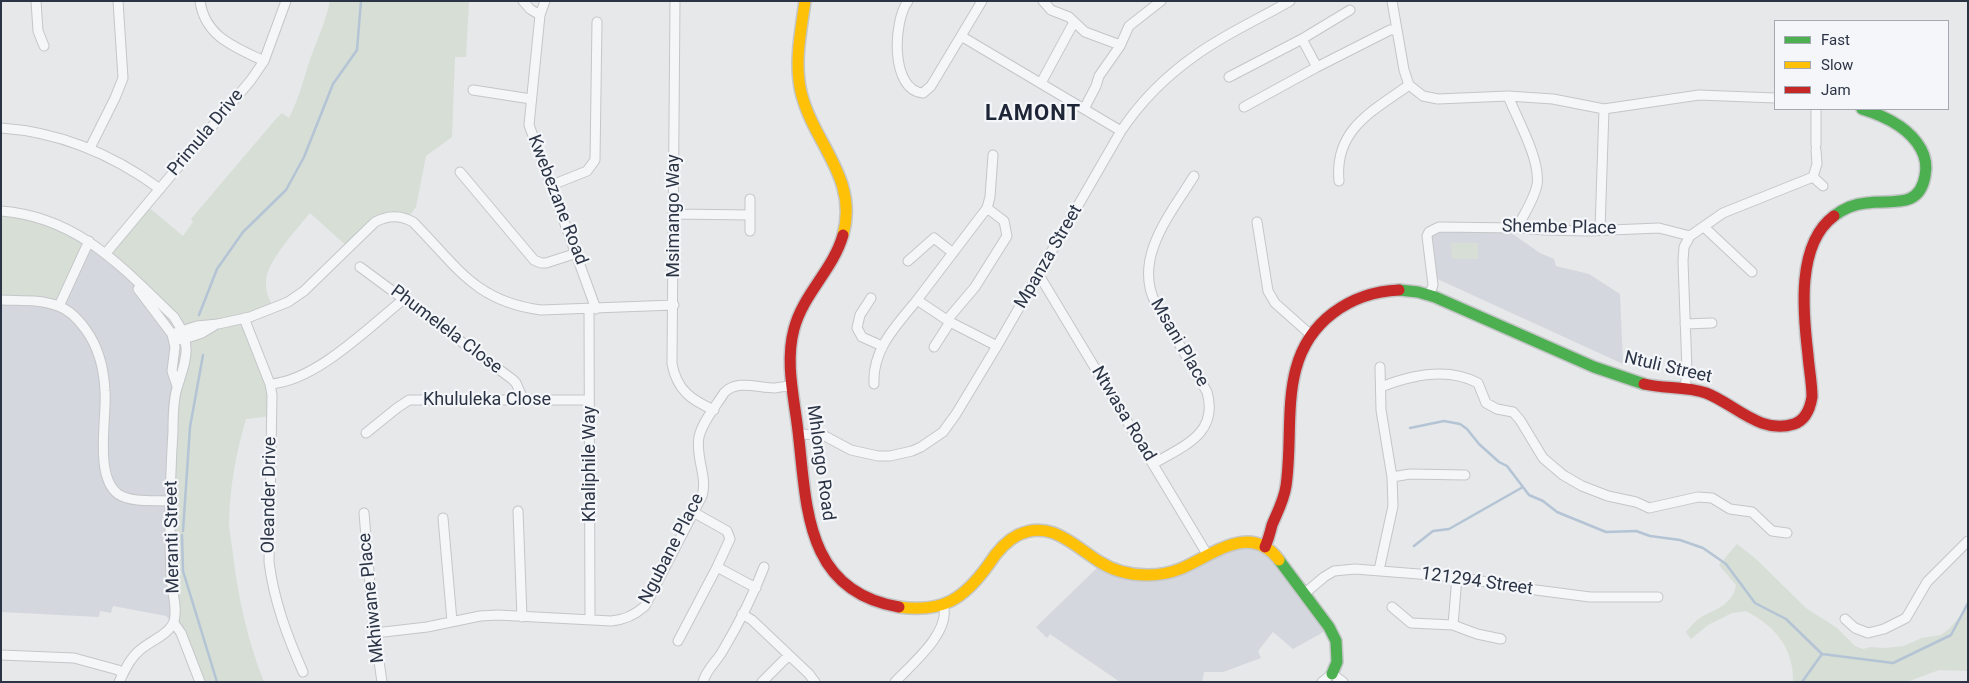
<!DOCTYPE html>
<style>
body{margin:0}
#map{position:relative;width:1969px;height:683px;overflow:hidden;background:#e6e8ea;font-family:Roboto,sans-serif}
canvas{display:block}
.frame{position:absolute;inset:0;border:2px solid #2b3445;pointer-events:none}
.legend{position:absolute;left:1774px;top:20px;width:175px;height:90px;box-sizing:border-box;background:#f4f6f9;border:1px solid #a4a8b1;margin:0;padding:6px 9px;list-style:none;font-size:15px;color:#2b3445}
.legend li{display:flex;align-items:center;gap:10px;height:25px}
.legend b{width:25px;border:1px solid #a4a8b1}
</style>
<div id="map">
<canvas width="1969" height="683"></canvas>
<div class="frame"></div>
<ul class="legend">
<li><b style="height:6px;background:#4caf50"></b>Fast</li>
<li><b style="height:6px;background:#ffc107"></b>Slow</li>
<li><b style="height:6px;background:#c62828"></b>Jam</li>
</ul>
</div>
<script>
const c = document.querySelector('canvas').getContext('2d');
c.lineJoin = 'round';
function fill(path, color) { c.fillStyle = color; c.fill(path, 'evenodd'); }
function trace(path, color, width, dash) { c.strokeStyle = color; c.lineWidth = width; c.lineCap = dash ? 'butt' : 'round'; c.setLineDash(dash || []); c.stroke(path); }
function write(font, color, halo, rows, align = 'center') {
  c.font = font + ' Roboto,sans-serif'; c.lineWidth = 4.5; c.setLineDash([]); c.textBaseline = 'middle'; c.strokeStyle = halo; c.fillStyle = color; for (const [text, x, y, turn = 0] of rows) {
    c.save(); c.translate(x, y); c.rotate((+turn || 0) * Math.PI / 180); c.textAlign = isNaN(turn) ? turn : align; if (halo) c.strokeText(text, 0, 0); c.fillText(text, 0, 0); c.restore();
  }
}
fill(new Path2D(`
 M1504,228l36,25 14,6 2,7 33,8 31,20 3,70 -190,-87 -5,-43 5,-4z
 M89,241l33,27 50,66 2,42 -1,247 -7,-7 -53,-10 -2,7 -11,-2 -1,6 -98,-5v-312z
 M1221,546l44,1 63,81 -8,6 -27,15 -20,-17 -15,19 3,7 -38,14h-19l-2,10h-82l-70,-48 -3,4 -11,-11 66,-64 64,10z`), '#d4d7dd');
fill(new Path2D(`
 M330,1h139l-3,56h-11l-3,80 -26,19 -10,51 -9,12 -19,-2 -39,31 -39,-35c-13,16 -44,49 -44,69 -1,10 4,18 8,27l-30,9 26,66 1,32 -25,3c-10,33 -16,68 -17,102 0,11 3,23 4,34 5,43 15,87 31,127h-64l-19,-49 -7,-28v-264l-46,-66 -22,-22 40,-48 37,31 10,-14 -2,-3 84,-99 7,-7 7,5c11,-22 15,-41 23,-64 7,-18 14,-34 18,-53z
 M1,211l18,2 70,28 -30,64 -58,-5z
 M1451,243h27v16h-26z
 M1737,544l19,15 50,49 31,20 18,18 8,3 8,-2 14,1 19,-2 18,-8 19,-3 8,-6 19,-22v64l-29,-1 -32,12h-114c1,-34 -18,-56 -47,-71l-14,2 -24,12 -17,14 -5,-7c4,-5 9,-11 14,-14 15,-9 33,-13 36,-33l-17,-20z`), '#d6ded6');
trace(new Path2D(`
 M199,315l18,-46 26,-37 43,-42 18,-33 29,-73 24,-34 4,-49
 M1410,428l34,-7 16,3 7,5 12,15 20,18 8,4 22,29 14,6 14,11 49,20 30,-1 14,5 30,4 23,8 23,16 29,39 31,16 36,35
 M183,531l7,-104 13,-72
 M182,535l1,36 34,111
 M1414,546l19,-15 16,-2 74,-42
 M1802,682l20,-28 71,9 58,-28 17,-32`), '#b4c4d5', 2.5);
const street = new Path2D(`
 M36,1l2,30 6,15
 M200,1c5,36 35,46 64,60
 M523,1l7,8 10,6
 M545,1l-5,14 -11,110 67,184
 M675,1l-3,363c5,26 19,36 42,46
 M908,1c-15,20 -18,89 15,92l8,-7 30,-50
 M982,1l-21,35 160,95
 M1043,1l8,9 18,7 16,15 35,13
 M1392,1l12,69 5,15 14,11 15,3 70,-3 45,3 51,10 95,-14 76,3
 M1302,39l48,-29
 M1229,77l73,-38 15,28
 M1041,83l33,-61
 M473,90l58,9
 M1508,96c9,23 33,64 29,89 -3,15 -13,29 -20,43
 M1244,107l73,-40 73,-37h6
 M1084,109l12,-23 3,-10 21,-30 9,-20 32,-25
 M1,128c60,4 111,26 159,61
 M1816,145v-36
 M90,148l25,-50 8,-20 -5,-77
 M460,172l74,88 7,3h5l31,-10
 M1813,177l4,-13 -1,-14
 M1813,177l10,9
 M1339,181c-5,-52 34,-70 70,-96
 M552,185l35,-14 8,-11 2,-138
 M1,211c77,6 121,56 173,106 18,27 13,39 4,68 -5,13 -5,32 -5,46 -3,48 -4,96 -2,144 0,15 7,31 3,46 -4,13 -24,20 -34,29 -10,8 -15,20 -21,32
 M674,214l76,1
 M1257,222l11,69 7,12 36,32
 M1704,227l48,45
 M1600,230l4,-121
 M750,231v-32
 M106,253l145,-173 13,-19 22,-60
 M908,261l26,-23 19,15
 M360,267l152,112 4,4 7,16
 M1039,275l168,279
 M138,289l34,45 3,13 -3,24 5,15
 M1429,296l4,-11 -6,-49 2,-4 10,-5 78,1 28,2 42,1 72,-3 31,8
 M871,298l-11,17 -3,13 5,9 20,9
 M1,300c19,1 39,-1 57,6 12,4 21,14 28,24 13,18 18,40 19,61 2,27 -11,85 13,103 14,9 36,6 52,7
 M917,300l70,-92 3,-11 3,-42
 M59,306l30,-65
 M589,309l1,311
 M244,318l26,66 2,11 -3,167c5,39 18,74 34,110
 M947,320l28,-33 32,-51 -3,-15 -17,-13
 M1685,324l27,-1
 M172,334l25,-8 21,-2 32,-7 38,-15 16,-11 71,-69c13,-7 26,-7 38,0 44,44 61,79 128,88l133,-5
 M181,340l21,-7 15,-9
 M934,347l16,-25
 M270,384c46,-3 99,-57 134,-85
 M874,384c-2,-35 23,-59 43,-84l33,22 47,24
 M1381,387c30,-12 67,-20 97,-4l8,20 11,6 16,3 7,8 23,38 20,17 19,11 26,10 28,6 13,6 49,-11 14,1 18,11 22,3 20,19 15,2
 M1685,389l2,-18 -4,-110 1,-14 6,-11 33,-23 90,-36
 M366,433l31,-25 12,-8h180
 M798,434l25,1 28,15 27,6h12l22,-5 9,-4 22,-15 13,-18 41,-68 124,-215c20,-30 45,-55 75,-76 29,-21 63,-36 94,-54
 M1153,464c30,-18 66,-30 54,-72l-51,-88c-24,-45 15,-91 38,-128
 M1392,477l18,-3 55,1
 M518,511l4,106
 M364,513l9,107 9,62
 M443,518l9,103
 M717,567l39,21
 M1379,570l14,-64 -1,-29 -11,-67 -1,-43
 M1304,594l20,-17 10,-6 21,-2 102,8 79,13 54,7h68
 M1392,607l19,16 42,2 24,9 24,5
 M742,614l10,6 57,54 6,8
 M1845,619l10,9 13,5 16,-4 22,-11 21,-36 41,-41
 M174,623l7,10 19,49
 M1453,625l4,-48
 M375,633l52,-6 53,-11 18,-1 113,6c13,-1 24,-6 34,-15l57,-110c6,-19 -7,-39 -3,-59 3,-15 17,-31 25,-44 13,-14 34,-5 51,-5 6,-1 11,-2 17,-2
 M678,641l39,-74 13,-28 -3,-8 -34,-19
 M1,655l73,3 44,12 5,4
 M703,682c3,-12 13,-20 19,-30 16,-27 31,-56 42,-85
 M762,682l27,-27
 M895,682c17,-18 57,-51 48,-77
 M1322,682l10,-8 11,8`);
const fast = new Path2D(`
 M1834,216c9,-7 20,-12 32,-13 25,-4 53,7 59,-27 2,-10 1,-18 -4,-27 -12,-22 -36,-33 -59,-40
 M1399,290l19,2 17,5 159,70 50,17
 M1279,560l50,67 7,14 1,21 -5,12`);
const slow = new Path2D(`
 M805,1c-4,30 -11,61 -4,91 12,51 58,86 42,143
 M899,607c44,6 65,-8 90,-43 7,-11 17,-23 29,-29 33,-16 56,11 82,27 14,9 30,13 47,13 11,0 23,-2 33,-6 32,-13 70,-48 99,-9`);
const jam = new Path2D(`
 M843,235c-10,35 -40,59 -49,94 -9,33 0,68 4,102 9,75 6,160 101,176
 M1644,384c20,5 42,2 62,9 29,11 54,42 88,31 12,-4 16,-15 18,-27 0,-14 -3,-28 -4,-42 -5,-42 -12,-111 26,-139
 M1265,547c3,-7 5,-14 7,-22 5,-12 12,-25 14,-39 9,-61 -10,-130 47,-173 20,-15 41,-22 66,-23`);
trace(street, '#c4c6c8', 11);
trace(fast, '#c4c6c8', 14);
trace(slow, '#c4c6c8', 14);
trace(jam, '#c4c6c8', 14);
trace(street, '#f5f6f7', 9);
trace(fast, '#4caf50', 11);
trace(slow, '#ffc107', 11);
trace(jam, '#c62828', 11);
write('18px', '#2b3445', '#f4f6f9', [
 ["Primula Drive",206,133,-50],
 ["Kwebezane Road",557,200,69],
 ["Msimango Way",674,216,-90],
 ["Shembe Place",1559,228,1],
 ["Mpanza Street",1049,257,-60],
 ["Phumelela Close",446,330,37],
 ["Msani Place",1179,343,60],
 ["Ntuli Street",1668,368,13],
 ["Khululeka Close",487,400],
 ["Ntwasa Road",1123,414,59],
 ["Mhlongo Road",820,463,82],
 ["Khaliphile Way",590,464,-90],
 ["Oleander Drive",270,495,-89],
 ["Meranti Street",173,537,-91],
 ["Ngubane Place",672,549,-63],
 ["121294 Street",1477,582,8],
 ["Mkhiwane Place",372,598,-96]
]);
c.letterSpacing = '1px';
write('bold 22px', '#1d2536', '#f4f6f9', [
 ["LAMONT",1033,114]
]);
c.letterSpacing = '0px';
</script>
